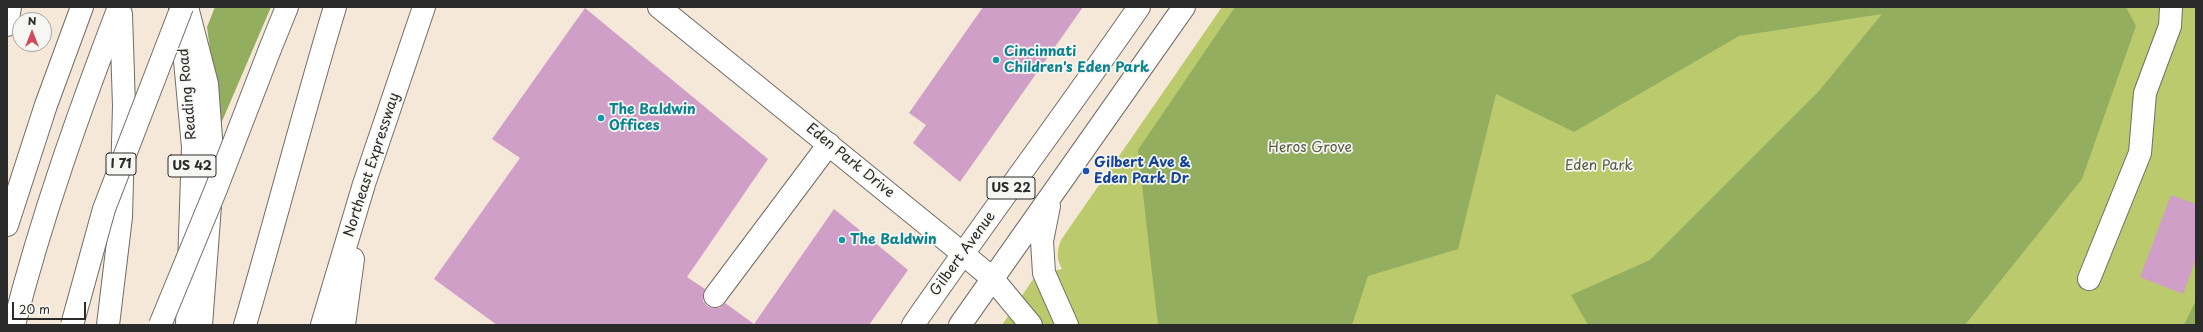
<!DOCTYPE html>
<style>
body{margin:0}
#map{position:relative;width:2203px;height:332px;overflow:hidden;background:#f5e8d8;font-family:"Playpen Sans",sans-serif}
canvas{display:block}
.frame{position:absolute;inset:0;border:8px solid #2b2b2b;pointer-events:none}
.north{position:absolute;left:12px;top:12px;width:40px;height:40px;box-sizing:border-box;background:#f6f6f2;border:1px solid #a5a5a2;border-radius:50%;rotate:0deg;font-size:11px;font-weight:700;line-height:16px;text-align:center;color:#2b2b2b}
.north::after{content:'';display:block;margin:auto;width:14px;height:18px;background:#d1495b;clip-path:polygon(50% 0,100% 100%,50% 72%,0 100%)}
.scale{position:absolute;left:12px;top:302px;width:74px;height:18px;box-sizing:border-box;border:2px solid #2b2b2b;border-top:0;padding-left:5px;font-size:12px;line-height:14px;white-space:nowrap;color:#2b2b2b;-webkit-text-stroke:3px #f6f6f2;paint-order:stroke}
</style>
<div id="map">
<canvas width="2203" height="332"></canvas>
<div class="frame"></div>
<div class="north">N</div>
<div class="scale">20 m</div>
</div>
<script>
const c = document.querySelector('canvas').getContext('2d');
c.lineJoin = 'round';
function fill(path, color) { c.fillStyle = color; c.fill(path, 'evenodd'); }
function trace(path, color, width, dash) { c.strokeStyle = color; c.lineWidth = width; c.lineCap = dash ? 'butt' : 'round'; c.setLineDash(dash || []); c.stroke(path); }
function write(font, color, halo, rows, align = 'center') {
  c.font = font + ' "Playpen Sans",sans-serif'; c.lineWidth = 3.5; c.setLineDash([]); c.textBaseline = 'middle'; c.strokeStyle = halo; c.fillStyle = color; for (const [text, x, y, turn = 0] of rows) {
    c.save(); c.translate(x, y); c.rotate((+turn || 0) * Math.PI / 180); c.textAlign = isNaN(turn) ? turn : align; if (halo) c.strokeText(text, 0, 0); c.fillText(text, 0, 0); c.restore();
  }
}
fill(new Path2D(`
 M1222,7h974v318h-1194l34,-50 26,-6c-6,-11 -5,-18 -1,-29z`), '#bbca6c');
fill(new Path2D(`
 M215,7h56l-51,119 -13,-99z
 M1235,7h891l10,19 -54,153 -117,146h-377l-17,-30 79,-35 169,-169 63,-77 -143,22 -165,96 -78,-38 -38,155 -90,27 -16,49h-194l-20,-175z
 M2196,300v25h-12z`), '#94ae60');
fill(new Path2D(`
 M983,7h100l-123,175 -47,-39 13,-18 -17,-12z
 M585,8l183,151 -81,118 18,12 -2,12 4,5 6,2h7l5,-5 29,21 80,-115 74,61 -39,55h-372l-63,-46 86,-121 -28,-19z
 M2171,195l25,9v55l-13,35 -43,-17z`), '#d09fc8');
const minor = new Path2D(`
 M659,7l303,246 30,25 39,47
 M2089,279l51,-126 5,-60 25,-67 1,-19
 M715,296l114,-152`);
const major = new Path2D(`
 M180,7l13,140 -6,178
 M7,25l3,-18
 M1049,206l-7,35 2,32 23,52
 M913,325c74,-107 152,-211 226,-318
 M960,325l224,-318`);
const highway = new Path2D(`
 M187,7l20,77 6,82 -12,159
 M270,49l17,-42
 M7,225l39,-120 36,-98
 M14,325c28,-110 65,-213 105,-318
 M108,325l13,-108 3,-111 -3,-92
 M245,325c31,-106 58,-212 90,-318
 M322,325l42,-141 60,-177
 M344,325l9,-66`);
trace(minor, '#726d68', 24);
trace(major, '#726d68', 24);
trace(highway, '#726d68', 24);
trace(minor, '#fff', 22);
trace(major, '#fff', 22);
trace(highway, '#fff', 22);
const highwayBridge = new Path2D(`
 M72,325l32,-116 78,-202
 M160,325l56,-136 54,-140`);
trace(highwayBridge, '#726d68', 24, []);
trace(highwayBridge, '#fff', 22);
for (const [x, y, r, color] of [
 [996,60,4,"#0f9aa8"],
 [601,118,4,"#0f9aa8"],
 [1086,171,4,"#1a4fb4"],
 [842,240,4,"#0f9aa8"]
]) { const dot = new Path2D(); dot.arc(x, y, r, 0, 2 * Math.PI); c.fillStyle = color; c.fill(dot); trace(dot, '#f6f6f2', 1.5); }
for (const [x, y, w] of [
 [121,164,30],
 [192,166,48],
 [1011,188,48]
]) { const box = new Path2D(); box.roundRect(x - w / 2, y - 11, w, 22, 3); c.fillStyle = '#f6f6f2'; c.fill(box); trace(box, '#2b2b2b', 1); }
write('bold 13px', '#2b2b2b', null, [
 ["I 71",121,164],
 ["US 42",192,166],
 ["US 22",1011,188]
]);
write('bold 14px', '#0d838f', '#f6f6f2', [
 ["Cincinnati",1004,52],
 ["Children's Eden Park",1004,68],
 ["The Baldwin",609,110],
 ["Offices",609,126],
 ["The Baldwin",850,240]
], 'left');
write('14px', '#2b2b2b', '#f6f6f2', [
 ["Reading Road",188,94,-95],
 ["Eden Park Drive",850,161,39],
 ["Northeast Expressway",372,165,-72],
 ["Gilbert Avenue",963,254,-54]
]);
write('14px', '#565b3e', '#f6f6f2', [
 ["Heros Grove",1310,148],
 ["Eden Park",1599,166]
]);
write('bold 14px', '#164399', '#f6f6f2', [
 ["Gilbert Ave &",1094,163],
 ["Eden Park Dr",1094,179]
], 'left');
</script>
